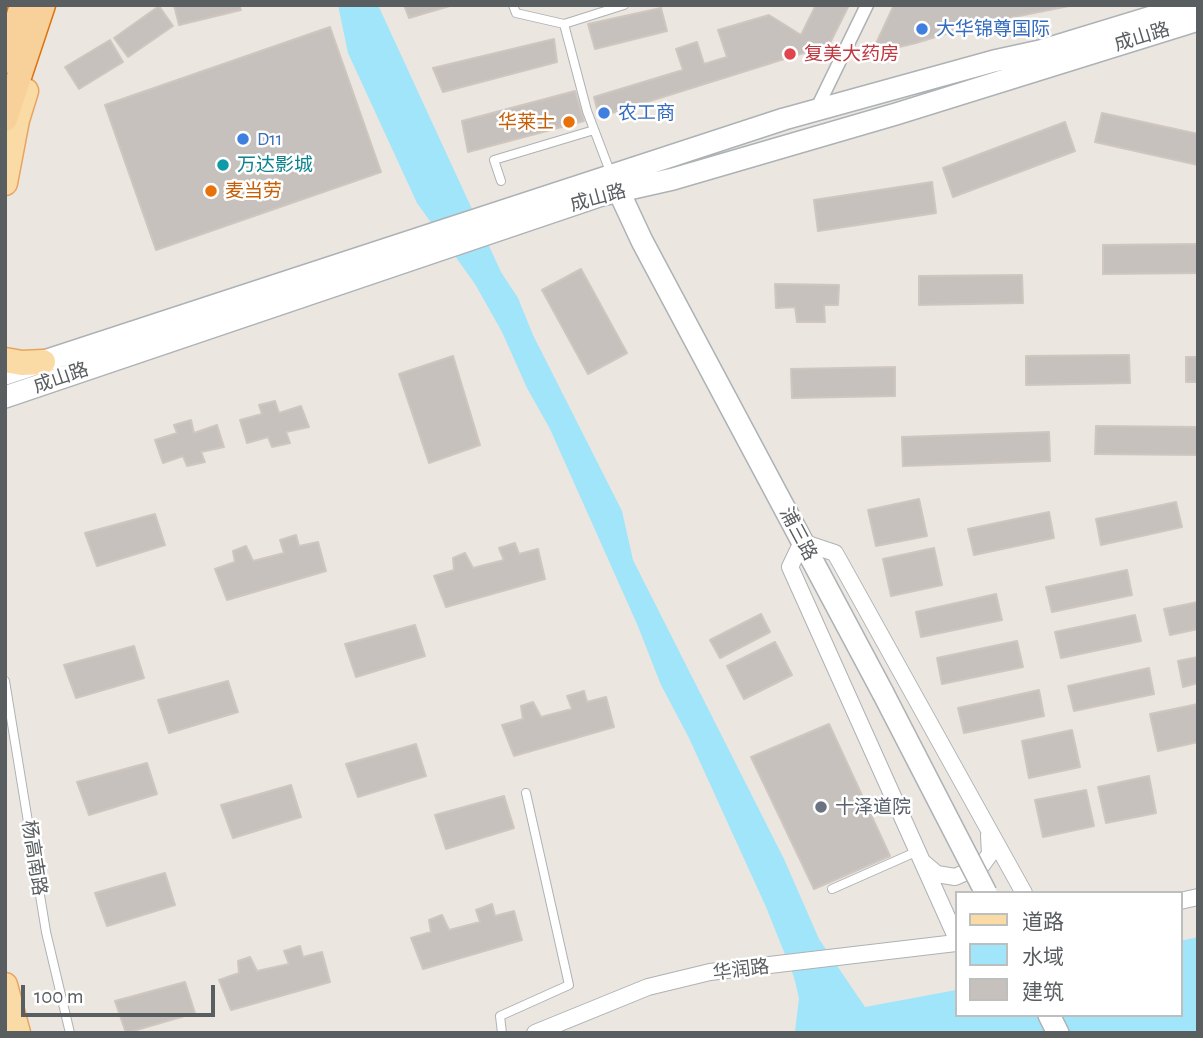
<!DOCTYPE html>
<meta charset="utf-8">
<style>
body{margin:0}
#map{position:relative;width:1203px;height:1038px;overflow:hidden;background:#ebe6e0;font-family:"Alegreya Sans","Noto Sans SC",sans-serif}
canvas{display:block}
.frame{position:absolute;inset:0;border:7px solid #595e60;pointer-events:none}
.legend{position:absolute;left:955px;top:891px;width:228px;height:126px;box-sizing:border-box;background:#fff;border:2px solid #bdbfbf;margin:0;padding:9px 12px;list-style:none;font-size:21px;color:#595e60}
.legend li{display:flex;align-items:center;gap:14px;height:35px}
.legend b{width:35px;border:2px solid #bdbfbf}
.scale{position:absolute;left:21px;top:985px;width:194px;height:32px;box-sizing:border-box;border:4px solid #595e60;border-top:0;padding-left:9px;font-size:21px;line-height:24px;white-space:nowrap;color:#595e60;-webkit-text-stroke:5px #fff;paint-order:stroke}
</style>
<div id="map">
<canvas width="1203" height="1038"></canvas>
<div class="frame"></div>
<ul class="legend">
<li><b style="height:9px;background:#fadba6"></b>道路</li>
<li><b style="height:19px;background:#a1e5fa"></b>水域</li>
<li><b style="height:19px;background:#c6c1bd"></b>建筑</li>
</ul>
<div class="scale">100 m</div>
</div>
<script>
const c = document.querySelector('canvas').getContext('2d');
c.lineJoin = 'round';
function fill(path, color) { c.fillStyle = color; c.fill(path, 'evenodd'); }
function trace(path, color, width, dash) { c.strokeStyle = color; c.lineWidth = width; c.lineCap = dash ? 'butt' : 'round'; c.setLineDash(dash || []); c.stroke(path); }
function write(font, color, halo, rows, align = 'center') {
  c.font = font + ' "Alegreya Sans","Noto Sans SC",sans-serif'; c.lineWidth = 5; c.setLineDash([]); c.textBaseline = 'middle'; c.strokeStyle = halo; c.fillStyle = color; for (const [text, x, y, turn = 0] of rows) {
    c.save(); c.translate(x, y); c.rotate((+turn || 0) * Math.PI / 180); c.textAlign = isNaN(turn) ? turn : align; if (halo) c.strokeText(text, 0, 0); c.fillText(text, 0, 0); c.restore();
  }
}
fill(new Path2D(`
 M338,5h40l123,267 17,26 15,37 89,176 11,49 151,299 35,80 46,68 91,-17v25h224v-74l18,-4v96h-406l3,-2 4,-33 -5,-21 -28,-70 -77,-169 -28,-53 -24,-61 -87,-195 -23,-41 -25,-56 -27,-48 -58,-81 -69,-150z`), '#a1e5fa');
const building = new Path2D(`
 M174,5h65l2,5 -62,15z
 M404,5h49l-44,13z
 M816,5h33l-20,40 -230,72 -5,-20 89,-27 -7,-21 21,-7 7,22 23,-7 -9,-27 51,-15 32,20z
 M894,5h180l-100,20 -58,18 -38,9 -5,-2z
 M159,6l14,20 -45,31 -14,-19z
 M661,8l6,23 -72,18 -7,-25z
 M330,27l51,145 -225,78 -51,-145z
 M554,39l3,23 -114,30 -10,-24z
 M110,40l13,22 -44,27 -14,-22z
 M575,91l9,30 -116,31 -6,-31z
 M1102,113l96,21v31l-103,-23z
 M1065,122l10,29 -122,46 -10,-29z
 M932,182l4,31 -118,18 -4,-31z
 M1198,244v29l-95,1v-29z
 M581,269l46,84 -39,21 -46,-84z
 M1022,275l1,28 -104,2v-29z
 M775,284l64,1 -1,20h-14l1,17h-28l-2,-15 -19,1z
 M1129,355l1,28 -104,2v-29z
 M453,356l27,89 -51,18 -30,-89z
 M1186,357h12v25h-12z
 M895,367v29l-103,2 -1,-29z
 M275,401l4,12 22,-7 8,21 -23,5 4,11 -18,4 -4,-10 -21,6 -7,-23 22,-6 -3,-9z
 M191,420l3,13 23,-8 7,22 -23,5 4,10 -18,4 -4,-10 -20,7 -8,-23 22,-7 -3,-8z
 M1096,426l102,1v28l-103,-1z
 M1049,432l1,29 -147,5 -1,-29z
 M919,499l8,37 -51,10 -8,-36z
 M1176,502l6,25 -81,18 -5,-26z
 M1049,512l5,26 -80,17 -6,-26z
 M155,514l10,31 -68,21 -12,-33z
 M296,535l3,11 19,-4 8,29 -99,29 -12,-31 20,-7 -2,-11 13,-5 7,15 31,-8 -4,-13z
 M515,543l4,11 19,-5 7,30 -99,28 -12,-31 20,-6 -1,-12 12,-5 8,15 31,-8 -5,-12z
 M934,548l8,37 -51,11 -8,-37z
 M1127,570l5,25 -80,17 -6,-25z
 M996,594l6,26 -81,17 -5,-25z
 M1198,602v27l-28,6 -6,-26z
 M761,614l9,18 -50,26 -10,-18z
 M1135,615l6,26 -80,17 -6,-26z
 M415,625l10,31 -69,21 -11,-33z
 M1017,641l6,26 -81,17 -5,-26z
 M775,642l17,33 -48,24 -17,-33z
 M134,646l10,32 -68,20 -12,-33z
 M1198,657v26l-15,4 -5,-26z
 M1149,668l5,26 -80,17 -6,-25z
 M228,681l10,31 -69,21 -11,-33z
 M1039,690l5,26 -80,17 -6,-25z
 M584,691l3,11 19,-5 8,30 -100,29 -12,-31 21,-6 -2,-13 12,-4 8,15 31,-8 -5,-13z
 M1198,704v38l-40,9 -8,-37z
 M829,724l61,132 -76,33 -63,-132z
 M1072,730l8,37 -51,11 -7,-37z
 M416,744l10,32 -68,21 -12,-33z
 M147,763l10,31 -68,21 -12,-33z
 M1149,776l7,37 -50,10 -8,-36z
 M291,785l10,32 -68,21 -12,-33z
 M1086,790l8,36 -51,11 -8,-37z
 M504,796l10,32 -68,21 -11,-34z
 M165,873l10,32 -68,21 -12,-33z
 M492,904l3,12 19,-5 8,29 -99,29 -12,-31 20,-6 -2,-12 13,-5 7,15 31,-8 -4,-12z
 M300,946l3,11 19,-5 8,30 -99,28 -12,-30 20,-7 -1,-12 12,-4 7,14 32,-7 -5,-13z
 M185,982l10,31 -69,20 -11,-32z`);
fill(building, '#c6c1bd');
trace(building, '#cfc7bf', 2);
const service = new Path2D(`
 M513,5l3,8 48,11
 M611,174l-24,-63 -23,-87 60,-19
 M501,181l-7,-21 100,-30
 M5,681l41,251 24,101
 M832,889l86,-38
 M502,1033l-2,-17 69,-31 -43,-192`);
const pedestrian = new Path2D(`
 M816,110l51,-105`);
const minor = new Path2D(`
 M924,863l13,11 18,3 27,-12 8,-11 -1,-19
 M1180,901l18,-4
 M956,937l-166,-370 12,-25 33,11 189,340
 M535,1033l113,-46 62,-15 246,-29`);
const secondary = new Path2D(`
 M614,181l28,60 241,452
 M5,374l779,-255 210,-58 46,-10 151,-46
 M5,397l597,-202 71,-16 223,-65 302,-94
 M1049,1015l9,18`);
const primary = new Path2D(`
 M5,183l12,-63 9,-29
 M5,360l17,3 21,-1
 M5,985l13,48`);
const trunk = new Path2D(`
 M5,61l17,-56
 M5,119l38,-114`);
trace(service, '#aeb2b5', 10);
trace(pedestrian, '#aeb2b5', 15);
trace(minor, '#aeb2b5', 18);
trace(secondary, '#adb2b5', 24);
trace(primary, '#e8a45c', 27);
trace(trunk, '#de720d', 27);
trace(service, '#fff', 8);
trace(pedestrian, '#fff', 12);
trace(minor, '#fff', 16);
trace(secondary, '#fff', 21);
trace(primary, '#fadba6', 24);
trace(trunk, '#f8d099', 24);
const secondaryBridge = new Path2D(`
 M883,693l103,200`);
trace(secondaryBridge, '#adb2b5', 24, []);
trace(secondaryBridge, '#fff', 21);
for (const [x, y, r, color] of [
 [922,29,7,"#3f7fe0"],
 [790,54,7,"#e0444e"],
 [604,113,7,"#3f7fe0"],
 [569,122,7,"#e8710a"],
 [243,139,7,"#3f7fe0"],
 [223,165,7,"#0f9aa8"],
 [211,191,7,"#e8710a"],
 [821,807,7,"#6b7280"]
]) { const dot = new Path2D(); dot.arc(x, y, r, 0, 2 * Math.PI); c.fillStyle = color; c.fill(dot); trace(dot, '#fff', 2.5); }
write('19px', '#366cbe', '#fff', [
 ["大华锦尊国际",936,29],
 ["农工商",618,113],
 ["D11",257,139]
], 'left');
write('19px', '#595e60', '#fff', [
 ["成山路",1142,37,-17],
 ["成山路",598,198,-15],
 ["成山路",61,378,-19],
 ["浦三路",798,534,62],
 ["杨高南路",34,858,81],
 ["华润路",741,970,-7]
]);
write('19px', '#be3a42', '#fff', [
 ["复美大药房",804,54]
], 'left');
write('19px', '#c56008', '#fff', [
 ["华莱士",555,122],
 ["麦当劳",225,191,"left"]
], 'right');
write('19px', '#0d838f', '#fff', [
 ["万达影城",237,165]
], 'left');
write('19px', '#5b616d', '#fff', [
 ["十泽道院",835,807]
], 'left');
</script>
